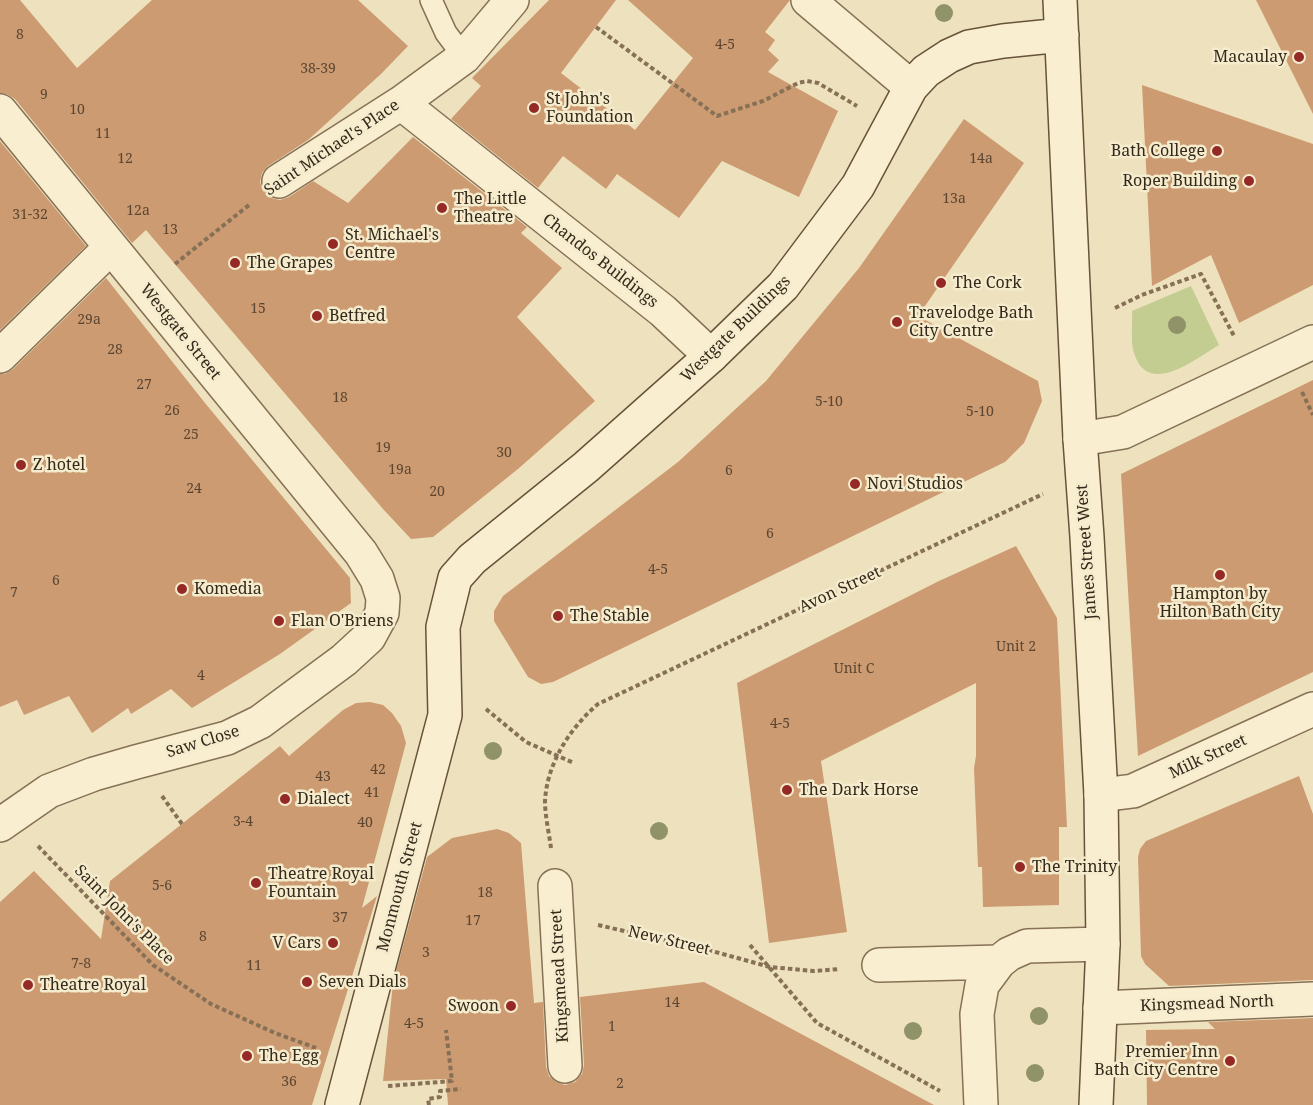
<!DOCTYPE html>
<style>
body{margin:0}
canvas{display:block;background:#eee1bd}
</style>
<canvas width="1313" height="1105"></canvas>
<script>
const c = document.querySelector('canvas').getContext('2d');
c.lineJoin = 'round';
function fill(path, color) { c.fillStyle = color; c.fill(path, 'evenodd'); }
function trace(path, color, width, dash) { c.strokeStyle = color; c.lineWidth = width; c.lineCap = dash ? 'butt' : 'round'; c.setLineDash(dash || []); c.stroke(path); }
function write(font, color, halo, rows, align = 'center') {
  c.font = font + ' "Noto Serif",serif'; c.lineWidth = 5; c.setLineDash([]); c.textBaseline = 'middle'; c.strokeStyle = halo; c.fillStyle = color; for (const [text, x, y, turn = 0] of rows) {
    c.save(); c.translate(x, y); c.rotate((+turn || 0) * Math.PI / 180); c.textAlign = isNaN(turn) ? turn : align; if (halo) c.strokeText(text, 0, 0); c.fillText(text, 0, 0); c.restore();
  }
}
fill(new Path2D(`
 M1191,286l28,59c-24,14 -71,53 -85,8 -4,-12 -1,-29 -2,-42z`), '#c3cc91');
fill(new Path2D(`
 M0,0h20l57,68 75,-68h206l50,46 -27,28 -73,66 -40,26 -6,7 -2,9 3,9 8,7 9,2 9,-3 24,-16 35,22 65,-66 114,90 -6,6 41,35 -45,49 78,84 -77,68 -85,68 -22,2 -28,-30 -237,-279 -14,13 -117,-144 -8,-5 -7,-1z
 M549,0h67l-55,73 74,57 58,-72 -65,-58h162l-25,32 10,8 -7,10 11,10 -11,12 70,39 -39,86 -77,-36 -43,57 -62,-44 -11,15 -43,-33 -25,32 -87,-69 30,-33 -9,-8z
 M1256,0h57v114z
 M1142,85l171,59v141l-74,38 -28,-68 -59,31z
 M964,119l60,44 -106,153 120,65 4,20 -18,42 -19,19 -452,220 -12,2 -13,-7 -34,-56v-10l9,-15 175,-134 88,-81 93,-113z
 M0,141l86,105 -86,84z
 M106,278l99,125 145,175 1,25 -71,51 -88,54 -21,-19 -40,25 -3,-6 -36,25 -23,-37 -45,19 -7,-15 -17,7v-333h5l8,-5z
 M1313,380v292l-175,84 -17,-282z
 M1016,546l41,72 10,209h-8v78l-76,2 -1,-40h-4l-4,-99 2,-12v-73l-155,78 26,171 -78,11 -32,-260 202,-102z
 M370,702l13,3 9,8 9,13 5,17 -44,165 15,-12 -65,209h-312v-203l34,-31 67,68 9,-58 170,-135 9,10 54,-46 13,-7z
 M1299,776l14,38v166l-144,6 -24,-22 -4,-8 -3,-99 2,-8 6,-8z
 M497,829l12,4 12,10 13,160 9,-1 3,65 3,9 7,6 9,3 10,-3 7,-8 2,-9 -4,-68 124,-15 230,123h-486l-2,-26 -63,2 10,-98 34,-126 25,-19z
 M1313,1018v87h-166l-1,-75 69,-1 -7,-7z`), '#cd9b72');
const lane = new Path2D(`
 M431,0l15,33 18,24`);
const street = new Path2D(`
 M808,0l103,87
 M401,103l262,208 48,45
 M0,111l361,442 16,26 6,19 -1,15 -13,24 -25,23 -84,62 -33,16 -91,24 -42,12 -45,17 -49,34
 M279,181l122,-78 63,-46 48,-57
 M0,356l110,-108
 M1080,439l43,-7 190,-90
 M1101,795l32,-4 180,-82
 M555,886l10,180
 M879,965l120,-3
 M1100,1008l213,-9
 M981,1105l-4,-91 5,-29 17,-23 10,-8 18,-8 76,-2`);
const secondary = new Path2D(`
 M1060,0l20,439 7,98 14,258 2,149 -7,161
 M342,1105l103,-390 -2,-88 12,-49 17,-19 114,-92 125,-111 72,-70 75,-100 53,-99 15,-16 23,-15 20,-9 34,-6 59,-6`);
trace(lane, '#867156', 24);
trace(street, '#867156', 36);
trace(secondary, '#67523a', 36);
trace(new Path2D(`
 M596,27l121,89 46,-15 35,-18 9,-2 11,2 39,23
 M175,264l74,-59
 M1115,308l27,-13 59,-21 33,62
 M1302,392l11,23
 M486,709l40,33 48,21
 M162,796l20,28
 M38,846l115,119 58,39 64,29 41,15
 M551,848c-2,-15 -6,-32 -6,-47 2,-38 25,-73 53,-97l445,-210
 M598,925l114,26 58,16 44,4 26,-2
 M750,945l67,78 123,68
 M388,1086l64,-5 -6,-51
 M429,1105l-1,-6 12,-2v-6l21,-2`), '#867156', 4, [4.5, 3]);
trace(lane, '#f9eed0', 21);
trace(street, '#f9eed0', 33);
trace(secondary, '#f9eed0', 33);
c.fillStyle = '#909267';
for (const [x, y] of [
 [944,13],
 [1177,325],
 [493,751],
 [659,831],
 [1039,1016],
 [913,1031],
 [1035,1073]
]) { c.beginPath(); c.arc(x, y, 9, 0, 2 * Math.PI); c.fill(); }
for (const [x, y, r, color] of [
 [1299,57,6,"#952926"],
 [534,108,6,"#952926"],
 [1217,151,6,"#952926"],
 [1249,181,6,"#952926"],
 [442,208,6,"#952926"],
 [333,244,6,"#952926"],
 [235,263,6,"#952926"],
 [941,283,6,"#952926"],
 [317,316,6,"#952926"],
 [897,322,6,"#952926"],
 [21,465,6,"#952926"],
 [855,484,6,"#952926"],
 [1220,575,6,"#952926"],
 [182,589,6,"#952926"],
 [558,616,6,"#952926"],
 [279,621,6,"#952926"],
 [787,790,6,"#952926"],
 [285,799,6,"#952926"],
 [1020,867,6,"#952926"],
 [256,883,6,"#952926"],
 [333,943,6,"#952926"],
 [307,982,6,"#952926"],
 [28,985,6,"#952926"],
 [511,1006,6,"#952926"],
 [247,1056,6,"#952926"],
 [1230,1061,6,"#952926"]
]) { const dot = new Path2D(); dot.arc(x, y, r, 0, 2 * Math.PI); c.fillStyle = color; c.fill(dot); trace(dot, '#f5ebcd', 2); }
write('14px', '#5b4631', null, [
 ["8",20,35],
 ["4-5",725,45],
 ["38-39",318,69],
 ["9",44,95],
 ["10",77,110],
 ["11",103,134],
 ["12",125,159],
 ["14a",981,159],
 ["13a",954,199],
 ["12a",138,211],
 ["31-32",30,215],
 ["13",170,230],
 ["15",258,309],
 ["29a",89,320],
 ["28",115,350],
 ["27",144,385],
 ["18",340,398],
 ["5-10",829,402],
 ["26",172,411],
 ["5-10",980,412],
 ["25",191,435],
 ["19",383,448],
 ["30",504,453],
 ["19a",400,470],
 ["6",729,471],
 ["24",194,489],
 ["20",437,492],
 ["6",770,534],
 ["4-5",658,570],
 ["6",56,581],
 ["7",14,593],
 ["Unit 2",1016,647],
 ["Unit C",854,669],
 ["4",201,676],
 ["4-5",780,724],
 ["42",378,770],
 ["43",323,777],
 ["41",372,793],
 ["3-4",243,822],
 ["40",365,823],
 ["5-6",162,886],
 ["18",485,893],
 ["37",340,918],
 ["17",473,921],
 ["8",203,937],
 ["3",426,953],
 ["7-8",81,964],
 ["11",254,966],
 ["14",672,1003],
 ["4-5",414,1024],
 ["1",612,1027],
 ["36",289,1082],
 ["2",620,1084]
]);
write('16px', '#35291b', '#f5ebcd', [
 ["Macaulay",1287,57,"right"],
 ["St John's",546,99],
 ["Foundation",546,117],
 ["Bath College",1205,151,"right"],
 ["Roper Building",1237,181,"right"],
 ["The Little",454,199],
 ["Theatre",454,217],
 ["St. Michael's",345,235],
 ["Centre",345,253],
 ["The Grapes",247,263],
 ["The Cork",953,283],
 ["Travelodge Bath",909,313],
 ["City Centre",909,331],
 ["Betfred",329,316],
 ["Z hotel",33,465],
 ["Novi Studios",867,484],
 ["Komedia",194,589],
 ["Hampton by",1220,594,"center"],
 ["Hilton Bath City",1220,612,"center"],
 ["The Stable",570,616],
 ["Flan O'Briens",291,621],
 ["The Dark Horse",799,790],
 ["Dialect",297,799],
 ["The Trinity",1032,867],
 ["Theatre Royal",268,874],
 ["Fountain",268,892],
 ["V Cars",321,943,"right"],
 ["Seven Dials",319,982],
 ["Theatre Royal",40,985],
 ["Swoon",499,1006,"right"],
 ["Premier Inn",1218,1052,"right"],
 ["Bath City Centre",1218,1070,"right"],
 ["The Egg",259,1056]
], 'left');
write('16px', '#35291b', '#f5ebcd', [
 ["Saint Michael's Place",332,148,-34],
 ["Chandos Buildings",600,261,38],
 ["Westgate Buildings",736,329,-44],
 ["Westgate Street",180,332,51],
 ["James Street West",1087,552,-94],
 ["Avon Street",840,590,-25],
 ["Saw Close",203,742,-17],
 ["Milk Street",1208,757,-25],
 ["Monmouth Street",400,887,-75],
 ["Saint John's Place",124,915,45],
 ["New Street",669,941,13],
 ["Kingsmead Street",560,976,-93],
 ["Kingsmead North",1207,1004,-2]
]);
</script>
